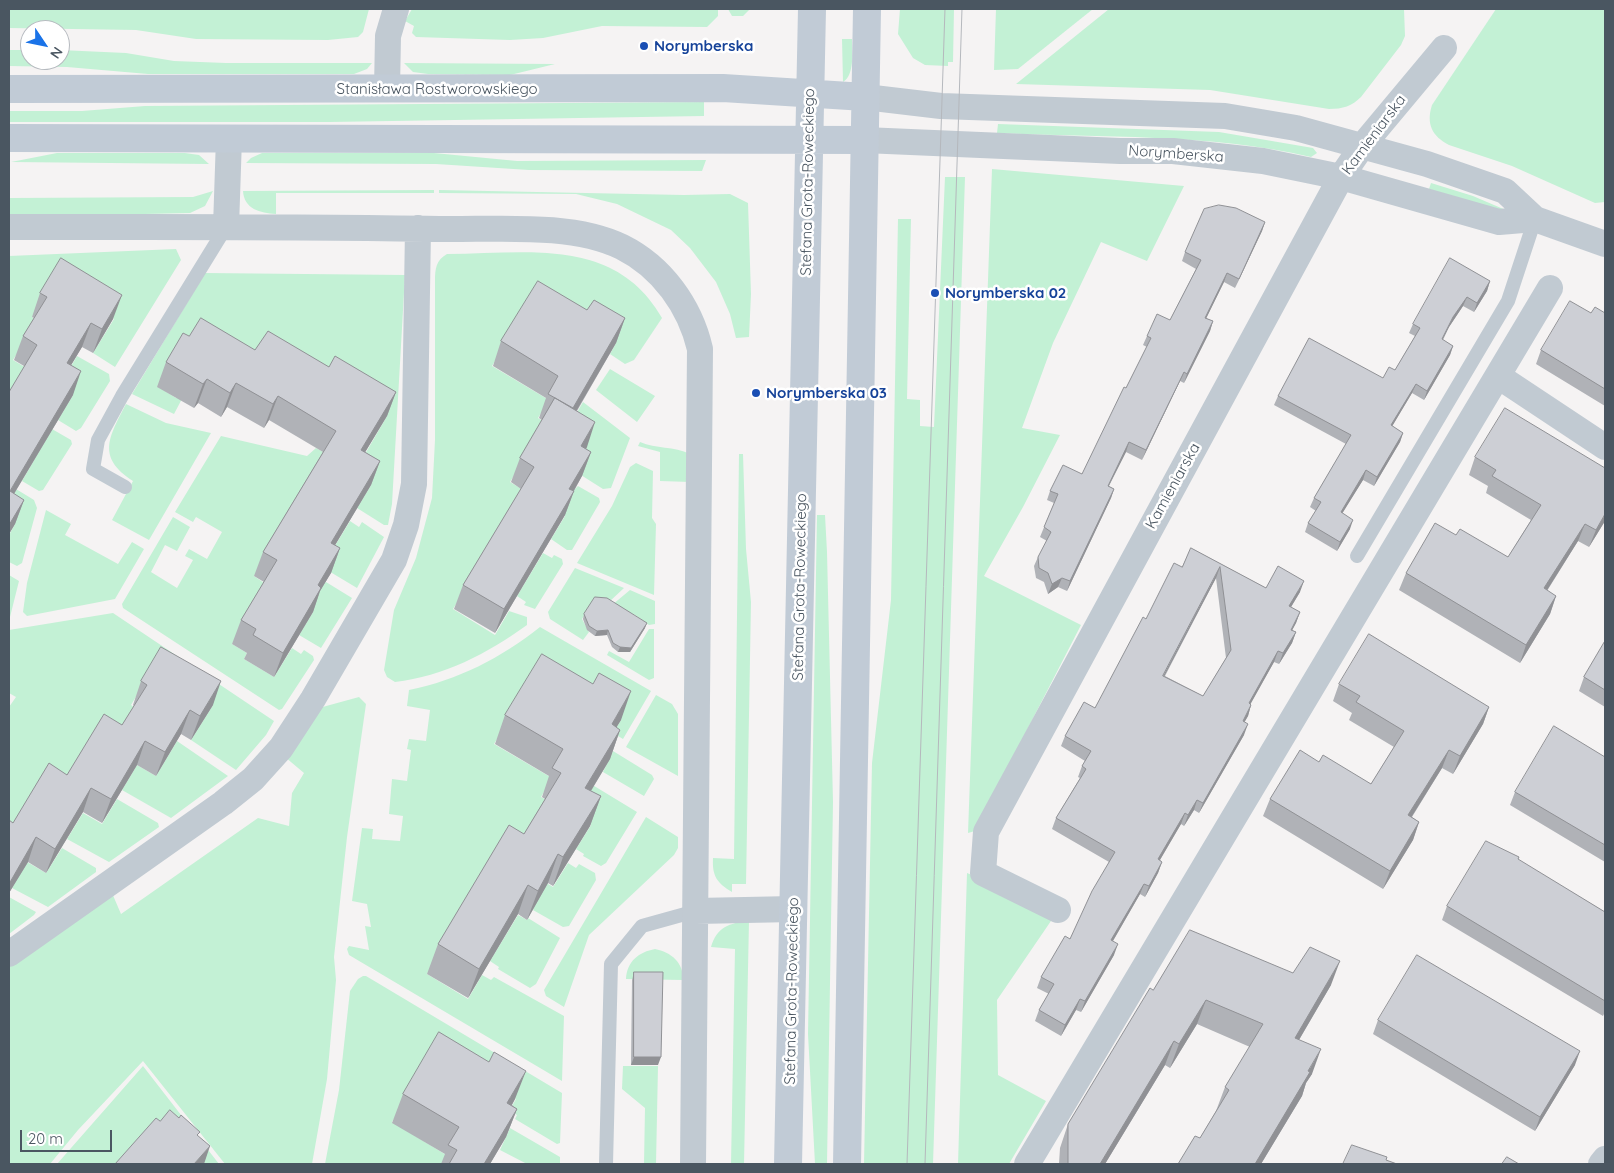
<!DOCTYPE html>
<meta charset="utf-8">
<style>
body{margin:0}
#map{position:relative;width:1614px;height:1173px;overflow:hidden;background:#f5f3f3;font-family:Quicksand,sans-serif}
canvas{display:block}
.frame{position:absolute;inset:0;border:10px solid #4a5661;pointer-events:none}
.north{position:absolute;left:20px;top:20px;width:50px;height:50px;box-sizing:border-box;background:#fff;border:1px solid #b7bbc0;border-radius:50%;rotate:124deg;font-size:14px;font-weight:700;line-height:20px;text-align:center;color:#4a5661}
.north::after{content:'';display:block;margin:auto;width:18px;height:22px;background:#1a73e8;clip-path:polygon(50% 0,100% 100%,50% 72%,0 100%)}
.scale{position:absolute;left:20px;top:1130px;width:92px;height:22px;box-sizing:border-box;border:2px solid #4a5661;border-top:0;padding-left:6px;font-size:15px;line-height:18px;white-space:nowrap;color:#4a5661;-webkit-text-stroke:4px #fff;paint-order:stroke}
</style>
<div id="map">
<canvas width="1614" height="1173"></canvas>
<div class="frame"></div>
<div class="north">N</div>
<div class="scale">20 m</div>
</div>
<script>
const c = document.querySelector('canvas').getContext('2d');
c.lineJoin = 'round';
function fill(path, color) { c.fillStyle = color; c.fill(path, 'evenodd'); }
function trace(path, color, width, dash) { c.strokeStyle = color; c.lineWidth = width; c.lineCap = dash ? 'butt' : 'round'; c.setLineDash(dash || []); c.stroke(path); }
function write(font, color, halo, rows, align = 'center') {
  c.font = font + ' Quicksand,sans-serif'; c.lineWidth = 5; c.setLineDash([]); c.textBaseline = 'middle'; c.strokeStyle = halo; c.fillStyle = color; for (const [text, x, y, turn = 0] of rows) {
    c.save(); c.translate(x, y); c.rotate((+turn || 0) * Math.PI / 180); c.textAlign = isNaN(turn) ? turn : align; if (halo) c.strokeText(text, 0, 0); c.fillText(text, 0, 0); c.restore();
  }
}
fill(new Path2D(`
 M9,9h360l-6,23 -5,5 -30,3 -132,-1 -60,-9 -127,-2z
 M412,9h306v7l-11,11 -105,-1 -59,12 -33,2 -94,-3 -4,-4 2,-7 -9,-5z
 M728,9h22l-7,7h-11z
 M900,9h54l-1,53h-5v4l-23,-1 -12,-7 -15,-24z
 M996,9h97l-75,60 -24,1z
 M1109,9h295l1,27 -4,9 -40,52c-9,9 -18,12 -32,12l-119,-19 -194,-6z
 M1496,9h109v193l-10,1 -83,-37 -63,-21c-17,-9 -23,-21 -17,-40z
 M842,39h10c0,12 3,36 -9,43z
 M9,50h21v10h30v-10l66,3 48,8 52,2h146l-5,6 -13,5h-206l-81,-7 -58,-1z
 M404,63l151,1 -45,11 -82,-1 -15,-2z
 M704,102v14l-374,6h-321v-11h73l63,-5z
 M998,124l221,8 94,16 4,5 -6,4c-103,-24 -209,-19 -314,-24z
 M57,153h128l14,2 10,9 -198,-2z
 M262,153h172l83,8 189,-1 -4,11 -173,-1 -93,-6 -190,-1 5,-5z
 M992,169l192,17 -37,75 -46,-19 -48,101 -31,85 38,7 -37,72 -39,69 97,49 -106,206 -7,2z
 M945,177h20l-32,987h-69l8,-401 19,-163 7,-381h13l-4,180 13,1v26l14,1z
 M1431,183l42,13 35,15 -80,-19z
 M434,190v3h-158v21c-16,-1 -32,-5 -33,-23z
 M439,190l245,5 46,-1 18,9 3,91 -2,43 -13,1 -6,-24 -14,-32 -26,-34 -19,-18 -54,-26 -41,-10 -137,-1z
 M213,191l-8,15 -15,7 -181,4v-19l184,-1z
 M176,249l5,11 -66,107 -22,-14 21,-34 -61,-37 -21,35 5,4 -24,39 15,9 -19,32v-145z
 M447,254c80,0 168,-18 215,64l-28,42 -9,4 -15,-10 6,-11 -87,-38 -37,61 57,34 -11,18 8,5 -36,59 15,9 -72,118 42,26 14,-24 18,6v8c-40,29 -83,51 -132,57l-8,-5 -3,-7 10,-60 22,-52 16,-60 3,-58v-159c0,-12 1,-21 12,-27z
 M205,273l200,2 -13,229 -4,21h-4l-27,-17 14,-23 -25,-15 15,-9 26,-45 -60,-36 -170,6 19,12 8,-3 -10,19 -42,-20z
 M77,356l32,18 1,7 -29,47 -5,3 -18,-11 15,-25 -14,-8z
 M610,369l45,27 -18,26 -41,-32z
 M583,402l47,36 -19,50 -8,1 -30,-19 14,-24 -22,-13z
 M126,404l40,19 45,10 -62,107 -37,-20 21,-39c-37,-24 -24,-44 -7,-77z
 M52,429l19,11 1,4 -29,46 -4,1 -17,-10z
 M221,436l86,20 9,-8 11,6 -73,122 13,9 -35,59 15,9 -3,6 30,18 18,-29 9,6 3,-4 9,6 1,4 -32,49 -3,1 -156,-102 -1,-4 51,-87 17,10 -13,24 -12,-6 -14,27 26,16 16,-28 -8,-4 4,-7 18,10 15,-27 -26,-15 -3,5 -18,-10z
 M640,442c16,7 34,4 50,12v28l-30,-1v-29l-22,-6z
 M739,454h4l3,95 5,53 -5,282h-14v8c-15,-9 -20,-16 -19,-34l21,1z
 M636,463l17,8 -1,47 4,6 -2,71 -77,-32 35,-57 18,-39z
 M565,484l10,5 3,-3 21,12 1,4 -28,48h-5l-16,-11 14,-23 -14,-9z
 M16,489l18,11 3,8 -15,55 -5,3 -8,-4v-27l6,-11 -6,-4v-18z
 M46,510l25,14 -6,11 53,29 14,-22 12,7 -29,50 -88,17 -4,-4 4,-29z
 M817,515h8l2,37 6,250 -6,362h-12l-7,-130z
 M350,521l9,6 3,-5 22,15 -27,51 -35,-21z
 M543,553l9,5 2,-3 8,4 1,5 -28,45 -11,-4 2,-3 -9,-6z
 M575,568l49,20 -16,15 -15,-1 -11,17 7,13 -6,8 -33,-21 -2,-7z
 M9,575l10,6 -10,40z
 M326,582l26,16 -31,50 -22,-13 14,-23 -13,-8z
 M630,590l25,11v23l-6,1 -14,-10 -23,-10z
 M113,613l161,108 -8,14 -30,35 -45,-30 22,-35 -61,-35 -21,35 6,4 -79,89 -49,38v-129l7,-10 -7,-4v-63z
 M540,627l111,64 -28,48 -10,-6 8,-13 -33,-19 -57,-18 -37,61 58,34 -11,19 9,5 -36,60 -16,-8 -71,120 41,25 14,-24 9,5 3,-3 70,39 -2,65 -213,-126 -2,-6 2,-3 20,4 -4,-24 6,1 -4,-23 -15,-3 10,-73 11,1 -1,10 28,2 3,-25 -14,-2 3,-35 15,2 4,-31 -4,-1 2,-10 17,2 4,-31 -23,-4 2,-16c49,-10 92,-32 131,-63z
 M649,629h5v49l-5,2 -42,-25 2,-4 20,11z
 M656,695l16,9 6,10v62l-52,-29z
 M359,697l7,7 -19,133 -13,120 2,23 -9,99 -15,85h-87l-82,-103 -65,69 -28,34h-41v-199l103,-72 9,21 137,-96 31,8 3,-33 12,-20 -19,-16 34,-49z
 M177,741l51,35 -57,42 -49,-28 15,-25 19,11z
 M613,751l39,24 2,4 -10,17 -41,-24z
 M586,781l51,31 -31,51 -5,3 -18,-10 1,-2 -8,-5 15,-24 -22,-14z
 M117,799l41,24 1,4 -50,35 -42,-23 16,-26 19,11z
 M646,817l32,20v11l-4,7 -85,80 -25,72 -18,-11 -2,-6z
 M62,848l34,20v4l-48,35 -36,-19 15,-26 19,11z
 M568,863l8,5 3,-4 16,9 1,7 -27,46 -6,1 -30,-17 1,-2 -9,-6 15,-23 13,8z
 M967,873l17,7 69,38 -56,82 1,75 48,26 -37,63h-51z
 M9,897l27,15 -2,3 -25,19z
 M518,915l9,5 1,-2 32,20 -24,46 -6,4 -32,-19 1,-2 -9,-6z
 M749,921l-5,243h-13l4,-215 -24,-2c6,-20 18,-24 38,-26z
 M655,949c16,3 29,14 28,31l-57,-1c1,-18 13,-27 29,-30z
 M363,976h3l196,117 -2,50 -3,1 -42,-25 2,-4 -8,-4 7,-12 -32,-19 -56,-19 -36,61 56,34 -5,8h-118l14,-74 11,-99 8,-12z
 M143,1066l76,98h-162z
 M623,1066h35l-2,98h-12l1,-56 -23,-19z
 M510,1128l50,29v7h-33l-27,-14z`), '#c3f1d5');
trace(new Path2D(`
 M125,487l-32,-18 5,-29 24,-44 104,-169
 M1357,556l151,-255 27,-82
 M606,1164l5,-200 31,-38 54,-15`), '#c1cad2', 14);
trace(new Path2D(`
 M387,89l1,-53 8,-27
 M865,97l76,9 284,10 71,12 131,36 78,27 30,28
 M864,140l256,11h53l90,10 78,16 158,45 36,-3 70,25
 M9,227c143,0 287,-1 430,2 56,1 132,-7 183,18 40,20 68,59 78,102l-7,815
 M226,227l3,-89
 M1498,376l107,71
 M1058,910l-75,-37 3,-41 355,-655 22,-32 81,-97
 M696,911l98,-2
 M9,954l214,-151 30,-24 28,-31 32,-49 81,-139 12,-35 8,-41 4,-256
 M1027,1164l523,-876
 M1601,1164l4,-5`), '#c1cad2', 26);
trace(new Path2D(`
 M9,89l714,-1 142,9
 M9,138l855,2
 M788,1164l24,-1155
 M847,1164l20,-1155`), '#c1cbd6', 28);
trace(new Path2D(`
 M907,1164l38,-1155
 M925,1164l37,-1155`), '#b5b8bd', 1);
fill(new Path2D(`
 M1265,222l-3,9 -27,57 -11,-6 -18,36 7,3 -3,10 -26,52 -4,-2 -38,79 -16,-8 -17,34 5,3 -3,9 -44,93 -9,-4 -10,7 -4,-12 -8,-4 -2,-12 4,-9 9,-16 -7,-4 14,-34 -7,-3 3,-9 32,-17 65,-127 -4,-2 4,-9 23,-16 26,-51 -14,-8 3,-9z
 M1490,281l-3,10 -13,21 -11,-6 -14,21 -6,13 10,6 -3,9 -26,45 -12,-7 -20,33 11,7 -3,9 -26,44 -11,-6 -21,33 8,16 -13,22 -32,-19 3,-9 8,-12 -6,-4 4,-9 32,-54 -72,-39 4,-9 105,-18 12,-8 20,-34 -6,-3 4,-9z
 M40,293l73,26 -20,34 -11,-6 -11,18 2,30 -59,99 10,6 -9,24 -6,10 15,-168 -10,-6 9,-24 11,-18 -2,-1z
 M587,310l38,8 -9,25 -39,68 10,36 -1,2 5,3 -9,24 -8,15 -9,24 -70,118 -41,-24 9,-24 58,-96 -10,-7 9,-24 22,-38 -3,-2 7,-20 -53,-32 8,-25z
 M1591,313h14v93l-69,-42 5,-14z
 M189,336l140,31 67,25 -9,24 -22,36 15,9 -9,24 -36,60 5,3 -9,25 -11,18 -7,21 -39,65 -30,-18 3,-6 -15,-9 9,-24 23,-38 -10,-6 9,-24 60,-100 -54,-32 -5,8 -37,-21 -6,10 -23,-14 -4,5 -37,-21 9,-25z
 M1475,457l130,64 -16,26 -11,-6 -31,50 9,5 -6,18 -30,49 -121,-73 7,-17 50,-38 52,22 23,-37 -45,-27 2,-7 -19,-11z
 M1191,548l75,40 34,4 -9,15 9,5 -4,11 -4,7 4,2 -4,11 -13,21 -5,-2 -24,42 1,1 -3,11 -4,6v13l-45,78 -5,-3 -10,16 -3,-2 -21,36 2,2 -4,11 -13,24 -5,-3 -27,47 1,14 -33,57 -5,-2 -15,26 -26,-15 4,-11 10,-16 -12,-6 4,-11 29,-38 39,-77 -57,-33 4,-11 24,-40 -2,-1 4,-11 3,-5 -24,-15 4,-10 30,-28 51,-89 36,-52zM1216,578l10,80 -23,38 -38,-20z
 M584,614l61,14 -15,24h-12l-6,-5 -5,-12 -12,1 -8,-6 -4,-11z
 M1605,641v66l-26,-16 5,-14z
 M141,681l72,24 -22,35 -10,-6 -25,42 -19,-11 -35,58 -19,-11 -37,61 -18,-11 -19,31v-73l4,3 109,-98 12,-19 -1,-1z
 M1339,684l150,23 -6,17 -30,50 -11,-6 -30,49 7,5 -6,18 -30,49 -120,-73 7,-17 49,-37 52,22 23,-37 -45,-27 3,-7 -19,-12z
 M505,715l116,5 -5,7 4,3 -10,29 -19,32 10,5 -11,30 -37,60 -5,-3 -21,37 -9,-6 -50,84 -41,-24 11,-30 86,-110 21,-35 -3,-2 7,-21 -54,-32z
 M1605,757v105l-95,-57 5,-13z
 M1519,857l-1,3 87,52v100l-2,4 -161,-96 5,-14z
 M634,972l24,93h-27l1,-85z
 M1293,973l38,12 -32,55 13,34 -6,9 -4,13 -41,68h-83l22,-26 16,-27 9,-24 25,-40 -53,-23 -27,44 -5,-3 -60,99h-46l1,-16 8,-24 85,-134z
 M1378,1020l197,45 -40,66 -162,-97z
 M403,1094l112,5 -3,6 5,4 -11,28 -16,27h-49l4,-10 -53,-31z`), '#b0b2b7');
fill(new Path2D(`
 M1265,222l-3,9 -27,57 4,-9z
 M1227,273l-3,9 -22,45 3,-9z
 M1490,281l-3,10 -13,21 3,-9z
 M122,295l-9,24 -20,34 9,-24z
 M1467,297l-4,9 -14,21 -11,21 4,-9 11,-22z
 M625,318l-9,25 -52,89 9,-24z
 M1213,321l-3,10 -26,52 3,-9z
 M91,323l-9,24 -24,40 9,-24z
 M1453,346l-3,9 -26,45 3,-9z
 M81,371l-8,24 -64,107 1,-11z
 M1184,372l-4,9 -38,79 4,-10z
 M207,379l-9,24 -4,5 9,-24z
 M236,383l-9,24 -6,10 9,-24z
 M1416,384l-4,9 -25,42 4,-10z
 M396,392l-9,24 -35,58 9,-24z
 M278,396l-9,24 -5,8 9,-24z
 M595,422l-8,25 -14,23 8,-24z
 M1403,433l-3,9 -26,44 3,-9z
 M1129,442l-3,10 -22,43 4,-9z
 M591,452l-9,24 -21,37 8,-24z
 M380,461l-9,24 -49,82 9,-24z
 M1366,470l-3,10 -26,42 4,-10z
 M1114,489l-3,9 -44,93 3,-10z
 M574,491l-9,24 -70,118 9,-24z
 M24,500l-9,24 -6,10v-9z
 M1605,514v7l-16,26 7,-17z
 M1353,520l-3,9 -13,22 3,-9z
 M1585,524l-7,17 -41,65 7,-18z
 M340,548l-9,25 -11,18 -7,21 -39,65 9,-24 35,-68z
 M1220,567l-4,11 -57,108 4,-10z
 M1062,578l-4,9 -10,7 4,-10z
 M1304,581l-4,11 -15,25 4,-11z
 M1556,596l-6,18 -30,49 6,-18z
 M1300,612l-4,11 -9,17 4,-10z
 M647,623l-2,5 -15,24h-12l2,-5z
 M608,630l-1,5 -12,1 2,-5z
 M1296,632l-4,11 -13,21 4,-11z
 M1278,651l-4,11 -29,52 4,-11z
 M221,681l-8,24 -22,35 9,-24z
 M631,691l-10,29 -20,33 11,-29z
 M1251,705l-3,11 -9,16 4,-11z
 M1489,707l-6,17 -30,50 7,-18z
 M190,710l-9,24 -25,42 9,-24z
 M1248,724l-4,11 -45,78 4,-10z
 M620,730l-10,29 -35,58 10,-29z
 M145,741l-8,24 -35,58 9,-24z
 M1449,750l-7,18 -40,64 6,-17z
 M91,788l-8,24 -37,61 9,-24z
 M601,796l-11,30 -37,60 10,-29z
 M1197,800l-3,10 -10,16 4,-11z
 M1185,813l-4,11 -27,46 4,-11z
 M1419,822l-6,18 -30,49 7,-18z
 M36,837l-8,25 -19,31v-9z
 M558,854l-10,29 -21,37 11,-29z
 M1162,862l-4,11 -13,24 4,-11z
 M1144,884l-4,10 -33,57 4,-11z
 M528,885l-10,29 -50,84 11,-29z
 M1118,944l-4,11 -33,57 4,-11z
 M1340,961l-9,24 -45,77 9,-24z
 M1080,999l-4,11 -15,26 4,-11z
 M1206,1000l-9,24 -27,44 9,-24z
 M1174,1041l-9,24 -60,99h-5z
 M1321,1049l-9,25 -6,9 -4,13 -41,68h-6z
 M1580,1051l-5,14 -40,66 5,-14z
 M634,1057h27l-3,8h-27z
 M526,1071l-11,28 -18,32 10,-28z
 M517,1109l-11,28 -16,27h-6z
 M210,1146l-6,18h-10z`), '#909195');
const building = new Path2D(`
 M1219,205l17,3 29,14 -26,57 -12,-6 -22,45 8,3 -26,53 -3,-2 -38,78 -17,-8 -21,44 6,3 -44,92 -8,-3 -10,6 -4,-11 -9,-5 -1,-11 13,-25 -7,-5 14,-33 -8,-3 13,-26 19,9 42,-87 2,1 25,-50 -4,-2 10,-22 13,6 31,-60 -16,-8 19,-43z
 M61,258l61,37 -20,34 -11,-6 -24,40 14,8 -71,120 14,9 -15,25v-133l28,-47 -14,-9 24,-39 -7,-4z
 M1450,258l40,23 -13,22 -10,-6 -14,20 -11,22 11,7 -26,45 -11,-7 -25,41 12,8 -26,44 -11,-7 -25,42 12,8 -13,22 -32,-19 13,-21 -7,-4 37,-63 -73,-39 31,-58 74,40 6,-11 6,3 25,-42 -7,-4z
 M538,281l49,29 7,-10 31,18 -52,90 -25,-14 10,-18 -57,-35z
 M1570,301l21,12 4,-6 10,6v76l-64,-39z
 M201,318l54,32 13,-19 61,36 6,-11 61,36 -35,58 19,11 -49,82 9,5 -22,37 3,3 -38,65 -30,-18 3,-6 -15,-9 36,-60 -14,-8 73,-121 -58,-35 -5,8 -37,-21 -6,10 -23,-14 -4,5 -37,-22 17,-29 6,3z
 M555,398l40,24 -14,24 10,6 -22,37 5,2 -70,118 -41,-24 71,-118 -14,-9z
 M1505,408l100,60v46l-9,16 -11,-6 -41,64 12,8 -30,49 -120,-72 29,-50 21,12 4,-6 48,28 33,-52 -49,-29 4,-6 -21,-13z
 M1191,548l75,40 12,-22 26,15 -15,25 11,6 -9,18 5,2 -13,21 -5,-2 -29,52 2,2 -8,16 5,3 -45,79 -6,-3 -9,15 -3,-2 -27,46 4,3 -13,24 -5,-2 -33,56 7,4 -33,57 -5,-2 -15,26 -26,-15 15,-26 -13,-7 24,-41 5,3 22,-48 23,-39 -59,-34 30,-49 -4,-3 9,-15 -26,-15 19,-34 11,6 48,-91 3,2 28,-56 8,4zM1220,567l11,83 -28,46 -40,-20z
 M595,597l12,1 40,25 -16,25 -11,-1 -7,-4 -5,-13 -11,1 -8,-5 -5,-12z
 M1369,634l120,73 -29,49 -11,-6 -41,65 11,7 -29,49 -120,-72 30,-49 19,12 4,-7 48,29 33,-53 -48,-29 4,-6 -21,-12z
 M1605,641v49l-21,-13z
 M161,647l60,34 -21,35 -10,-6 -25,42 -20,-11 -34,58 -20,-11 -36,61 -19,-12 -27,47v-64l4,3 36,-60 18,12 37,-61 18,11 25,-40 -6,-4z
 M542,654l51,30 6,-11 32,18 -19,33 8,6 -35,58 16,8 -38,61 -5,-3 -20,37 -10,-6 -49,84 -41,-25 71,-119 15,9 37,-61 -9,-5 11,-19 -58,-34z
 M1554,726l51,31v88l-90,-53z
 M1486,841l33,16 -1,2 87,53v89l-158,-95z
 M1190,930l103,43 17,-26 30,14 -45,77 26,11 -13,22 2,1 -55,92h-77l17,-28 5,2 29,-48 -4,-3 38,-63 -57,-24 -27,44 -5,-3 -74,123h-32v-40l82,-136 3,2z
 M1417,955l163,96 -40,66 -162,-97z
 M634,972h29l-2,85h-27z
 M439,1032l50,30 5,-10 32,19 -19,32 10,6 -33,55h-35l8,-14 -9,-5 11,-18 -56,-33z
 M170,1110l9,8 2,-3 19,17 -3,3 13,11 -16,18h-79l41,-46 4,3z
 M1352,1145l35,12 -1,3 11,4h-54z
 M1507,1157l12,7h-17z`);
fill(building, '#cdcfd5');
trace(building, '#909195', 1);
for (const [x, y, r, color] of [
 [644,46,5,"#1a4fb4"],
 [935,293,5,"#1a4fb4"],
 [756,393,5,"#1a4fb4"]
]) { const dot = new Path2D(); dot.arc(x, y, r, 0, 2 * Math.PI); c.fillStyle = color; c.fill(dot); trace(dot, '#fff', 2); }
write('bold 15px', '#164399', '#fff', [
 ["Norymberska",654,46],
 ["Norymberska 02",945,293],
 ["Norymberska 03",766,393]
], 'left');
write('15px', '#4a5661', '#fff', [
 ["Stanisława Rostworowskiego",437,89],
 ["Kamieniarska",1374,135,-53],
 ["Norymberska",1176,154,4],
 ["Stefana Grota-Roweckiego",808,182,-89],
 ["Kamieniarska",1173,486,-61],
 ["Stefana Grota-Roweckiego",800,587,-89],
 ["Stefana Grota-Roweckiego",792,991,-89]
]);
</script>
